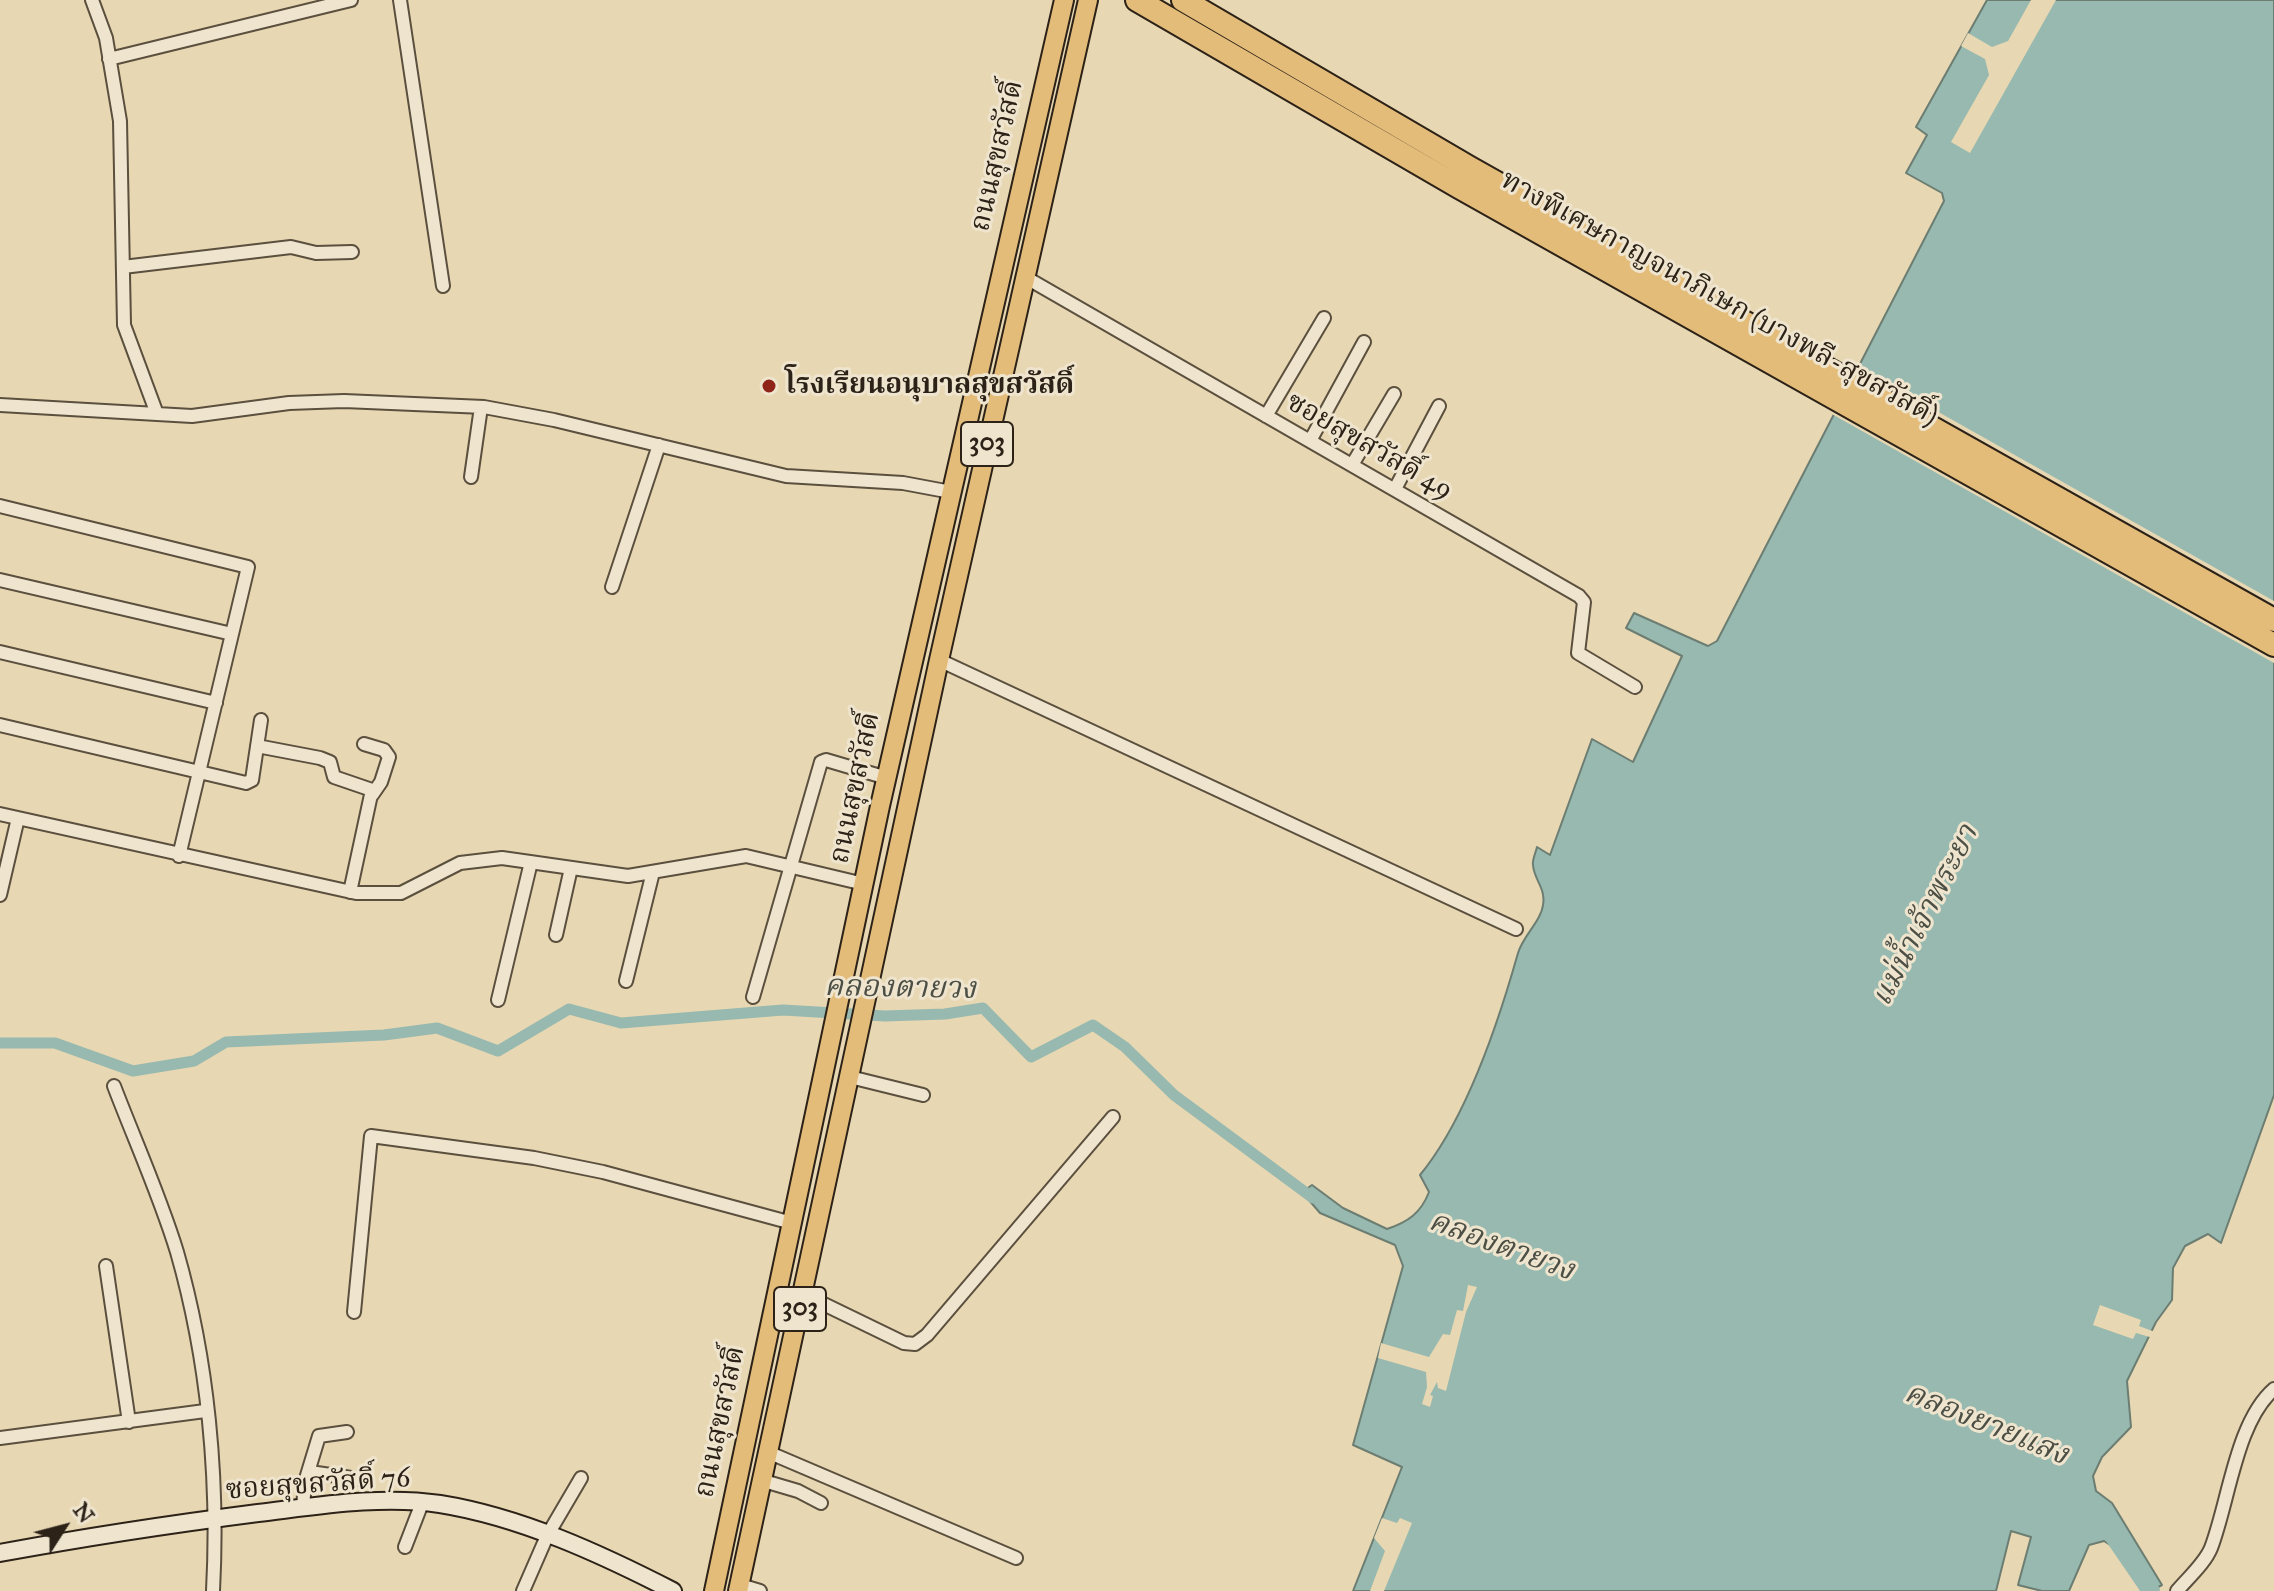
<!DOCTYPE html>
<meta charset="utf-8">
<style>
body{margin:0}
#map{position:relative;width:2274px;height:1591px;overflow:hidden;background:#e7d7b3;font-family:"IM FELL Great Primer",serif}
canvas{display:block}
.north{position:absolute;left:24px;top:1487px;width:80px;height:80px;-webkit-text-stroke:6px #efe5ce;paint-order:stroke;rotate:54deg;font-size:22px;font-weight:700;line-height:32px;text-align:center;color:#2c2217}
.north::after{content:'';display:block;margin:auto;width:28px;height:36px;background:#2c2217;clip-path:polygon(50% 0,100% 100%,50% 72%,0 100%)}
</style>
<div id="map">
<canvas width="2274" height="1591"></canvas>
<div class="north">N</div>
</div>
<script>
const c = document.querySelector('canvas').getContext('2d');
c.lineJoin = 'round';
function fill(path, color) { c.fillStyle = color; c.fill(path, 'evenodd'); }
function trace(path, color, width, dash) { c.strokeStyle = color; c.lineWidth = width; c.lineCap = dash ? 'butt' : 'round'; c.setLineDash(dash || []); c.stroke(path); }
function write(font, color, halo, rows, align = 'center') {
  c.font = font + ' "IM FELL Great Primer","Noto Serif Thai",serif'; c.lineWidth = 6; c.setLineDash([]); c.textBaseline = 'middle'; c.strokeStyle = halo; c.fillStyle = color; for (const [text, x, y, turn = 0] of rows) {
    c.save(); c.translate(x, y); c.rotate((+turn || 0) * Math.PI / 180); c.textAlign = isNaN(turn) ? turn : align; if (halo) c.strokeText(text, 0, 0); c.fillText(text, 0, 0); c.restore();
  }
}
const water = new Path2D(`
 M1987,0h287v1095l-53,148 -13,-9 -23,12 -12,22 -1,32 -16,22 -29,59 4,46 -29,30 -9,19 3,15 16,12 50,82 -11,6 -24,-35 -23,-15 -15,4 -20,46h-27l-24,-6 13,-48 -20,-6 -15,60h-643l49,-124 -49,-22 50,-179 -8,-21 -75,-32 -18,-21 10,-7 31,23 44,21c21,-7 34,-16 42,-37l-9,-17c47,-57 78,-151 98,-222 5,-17 23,-32 25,-48 3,-17 -9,-25 -10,-40 -1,-5 3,-13 4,-18l13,8 42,-116 41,23 49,-106 -56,-28 8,-15 74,33 9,-5 227,-440 -2,-8 -36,-20 21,-38 -11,-8z`);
fill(water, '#97b9af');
trace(water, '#6c7d72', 2);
fill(new Path2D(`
 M2031,0h25l-86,153 -19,-11 38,-67 -4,-16 -24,-13 7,-13 24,14 16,-6z
 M1855,365l419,236v62l-444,-250z
 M1468,1285l9,2 -11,25 -20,79 -8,-3 -1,-6 -7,13 3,1 -3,11 -8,-3 5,-17 -1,-15 -48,-14 3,-15 48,14 14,-23 7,1 7,-25 6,1z
 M2100,1305l41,15 -2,6 16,6 -2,6 -17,-5 -3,6 -40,-14z
 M1382,1518l15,5 3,-5 12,5 -28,68h-14l15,-40 -11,-13z`), '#e7d7b3');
trace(new Path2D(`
 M0,1043h55l78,28 61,-10 32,-19 158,-7 53,-7 61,23 71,-42 52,14 162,-13 102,6 60,-2 38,-6 48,49 62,-32 32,22 49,48 139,103`), '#97b9af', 11);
trace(new Path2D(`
 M2114,1537l37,54`), '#97b9af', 18);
const street = new Path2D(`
 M92,0l14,38 14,83 4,204 33,89
 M400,0l43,286
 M109,59l242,-59
 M123,267l168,-20 25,6 36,-1
 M1025,277l554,319 5,6 -6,51 57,34
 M0,405l192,11 97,-13 55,-2 140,6 70,13 232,56 117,7 48,9
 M1266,416l58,-98
 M1310,441l54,-99
 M1352,465l42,-71
 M471,477l10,-70
 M1395,489l44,-83
 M0,506l248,61 -69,289
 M0,580l232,54
 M612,587l47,-142
 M0,652l216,51
 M939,660l577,269
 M0,725l246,58 6,-3 9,-60
 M364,744l20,6 5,7 -8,25 -9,13
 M257,746l63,12 10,4 4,15 38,13 -22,102
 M0,814l356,79h45l59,-30 42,-5 126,18 118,-20 118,28
 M0,895l18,-77
 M556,935l15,-67
 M626,981l27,-109
 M753,997l68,-235 5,-2 61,18
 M498,1000l33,-138
 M850,1077l73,18
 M114,1086c21,55 46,110 63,166 31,108 42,227 36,339
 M106,1266l23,156
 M803,1294l101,49 11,1 12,-9 186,-218
 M354,1312l17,-176 163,22 69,14 189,51
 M0,1438l205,-27
 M770,1453l246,105
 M310,1472l48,7
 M764,1481l34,10 23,12
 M303,1508l2,-26 14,-46 28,-4
 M405,1547l17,-44
 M740,1585l20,6
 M523,1591l24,-55 34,-58
 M2177,1591c11,-13 28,-28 34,-43 18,-47 25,-126 63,-159`);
const secondary = new Path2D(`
 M0,1553c86,-16 172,-29 258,-40 59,-7 123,-18 182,-9 81,13 161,50 233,87`);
const primary = new Path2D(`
 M714,1591l166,-785 184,-806
 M738,1591l201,-931 149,-660`);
const highway = new Path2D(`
 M1137,0l322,187 815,458
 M1183,0l287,168 804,452`);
trace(street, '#5b4f3e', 16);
trace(secondary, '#2c2217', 20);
trace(primary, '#2c2217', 22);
trace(highway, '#2c2217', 26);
trace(street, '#efe5ce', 12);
trace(secondary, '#efe5ce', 16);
trace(primary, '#e4bc7a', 18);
trace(highway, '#e4bc7a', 22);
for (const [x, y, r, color] of [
 [769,386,8,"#8f2418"]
]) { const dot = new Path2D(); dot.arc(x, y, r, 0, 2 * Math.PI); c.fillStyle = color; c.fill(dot); trace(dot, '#efe5ce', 3); }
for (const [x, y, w] of [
 [987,444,52],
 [800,1309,52]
]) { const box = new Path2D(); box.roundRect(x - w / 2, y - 22, w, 44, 6); c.fillStyle = '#efe5ce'; c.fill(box); trace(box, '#2c2217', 2); }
write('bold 26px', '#2c2217', null, [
 ["303",987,444],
 ["303",800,1309]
]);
write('28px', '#2c2217', '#efe5ce', [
 ["ถนนสุขสวัสดิ์",998,156,-77],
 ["ทางพิเศษกาญจนาภิเษก (บางพลี-สุขสวัสดิ์)",1719,299,29],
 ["ซอยสุขสวัสดิ์ 49",1369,447,30],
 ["ถนนสุขสวัสดิ์",856,788,-78],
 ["ถนนสุขสวัสดิ์",721,1422,-78],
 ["ซอยสุขสวัสดิ์ 76",318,1485,-4]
]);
write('bold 28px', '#2c2217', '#efe5ce', [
 ["โรงเรียนอนุบาลสุขสวัสดิ์",785,386]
], 'left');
write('italic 30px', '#4c4f45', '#efe5ce', [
 ["แม่น้ำเจ้าพระยา",1926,916,-63],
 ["คลองตายวง",900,989,1],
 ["คลองตายวง",1501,1247,20],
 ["คลองยายแสง",1986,1425,22]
]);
</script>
